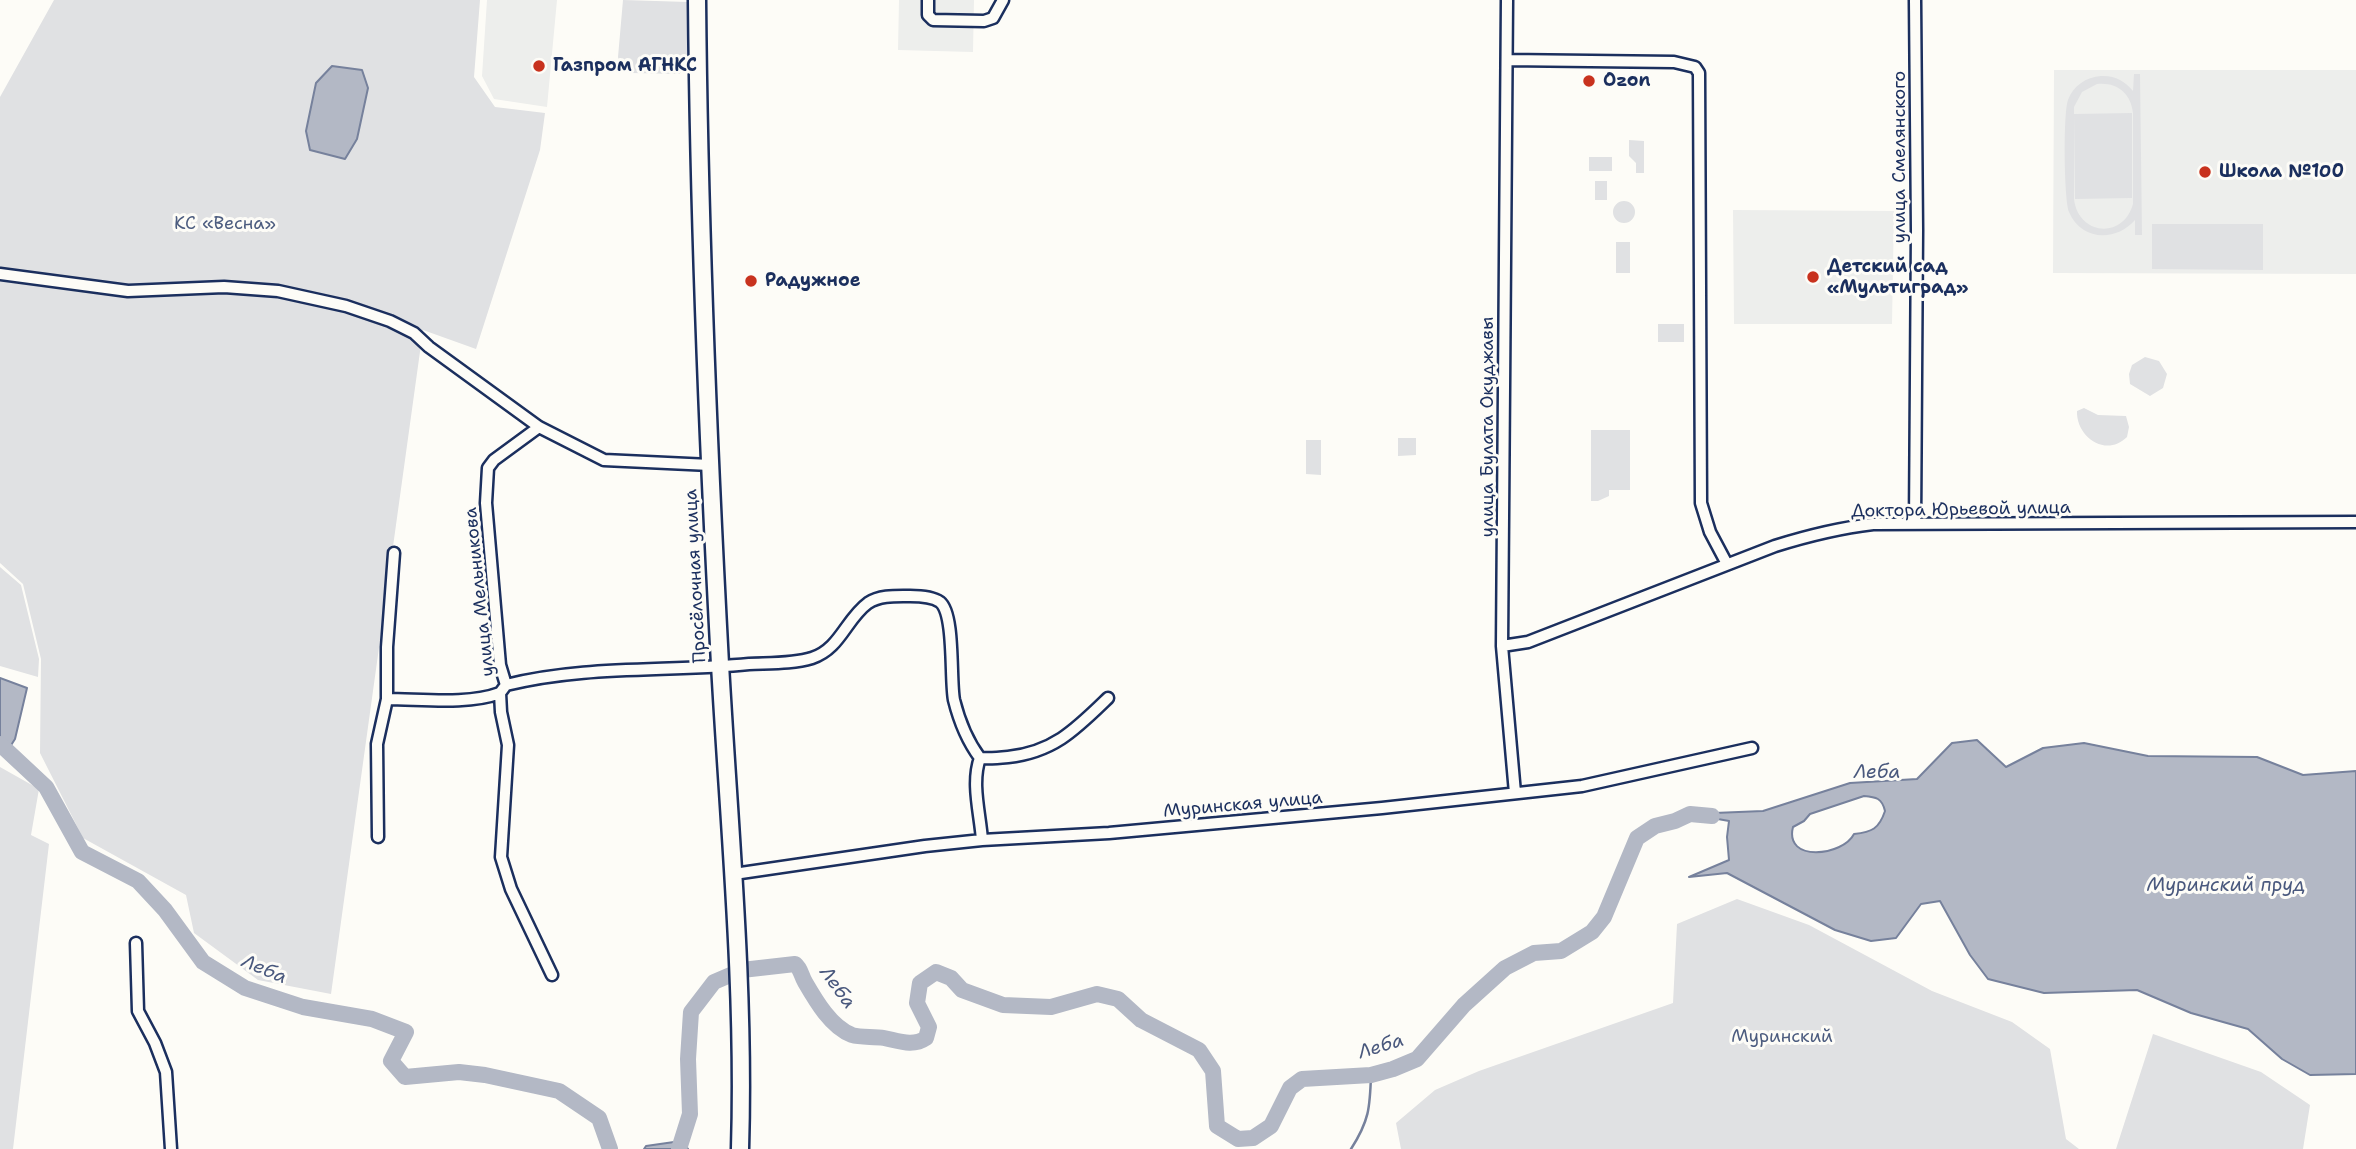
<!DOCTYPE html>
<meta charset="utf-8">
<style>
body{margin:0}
canvas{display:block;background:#fdfcf7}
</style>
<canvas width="2356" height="1149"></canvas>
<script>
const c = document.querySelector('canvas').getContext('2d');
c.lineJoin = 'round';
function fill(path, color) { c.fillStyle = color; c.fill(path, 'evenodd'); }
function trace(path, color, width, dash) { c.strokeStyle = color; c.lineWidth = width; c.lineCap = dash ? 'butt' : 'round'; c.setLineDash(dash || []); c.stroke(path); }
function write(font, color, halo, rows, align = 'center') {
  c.font = font + ' "Shantell Sans",sans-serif'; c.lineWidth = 6; c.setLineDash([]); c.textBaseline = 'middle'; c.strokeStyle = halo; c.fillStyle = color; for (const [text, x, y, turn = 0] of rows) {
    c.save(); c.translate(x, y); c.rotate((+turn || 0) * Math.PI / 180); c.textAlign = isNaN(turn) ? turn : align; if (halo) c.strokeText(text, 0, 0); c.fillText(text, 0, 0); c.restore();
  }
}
fill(new Path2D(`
 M487,0h70l-10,107 -53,-8 -12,-23z
 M899,0h75l-1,52 -75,-2z
 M2054,70h302v204l-303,-1z
 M1733,210l161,1 -2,113h-158z`), '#edeeec');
fill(new Path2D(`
 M54,0h426l-6,77 21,30 50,6 -5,37 -64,199 -53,-19 -92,664 -73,-14 -64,-47 -8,-38 -103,-57 -43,-85 1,-94 -18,-75 -23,-21v-466z
 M623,0l65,2 4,6v56l-13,10 -48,-1 -11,-8 -2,-8z
 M2134,74h6l2,161h-7v-15c-19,22 -54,21 -66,-8 -5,-13 -6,-99 -1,-112 5,-14 18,-23 33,-24 13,-1 24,5 32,15zM2097,84c20,-2 34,9 36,29v91c-10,36 -55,31 -59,-5v-92l8,-15z
 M2132,113v85l-57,1 -1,-85z
 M1629,140l15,1v32h-8v-10l-7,-7z
 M1589,157h23v14h-23z
 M1595,181h12v19h-12z
 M1613 212a11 11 0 1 1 22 0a11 11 0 1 1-22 0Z
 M2152,224h111v46l-111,-1z
 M1616,242h14v31h-14z
 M1658,324h26v18h-26z
 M2145,357l14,4 8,13 -4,14 -13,8 -20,-12 -1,-10 3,-9z
 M2084,408l14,7 28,1 3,11 -2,10c-21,21 -51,0 -50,-26z
 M1591,430h39v60h-21v6l-11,5h-7z
 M1398,438h18v17l-18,1z
 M1306,440h15v35l-15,-1z
 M0,567l21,18 18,74 -1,18 -38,-11z
 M0,767l39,22 -8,46 18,9 -36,305h-13z
 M1737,899l72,26 123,66 80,31 38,27 16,90 13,10h-678l-5,-26 39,-33 44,-19 194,-68 4,-79z
 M2153,1034l108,38 49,33 -7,44h-187z`), '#e0e1e3');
const water = new Path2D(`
 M332,66l30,4 6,18 -11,51 -12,20 -35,-9 -4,-19 10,-48z
 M0,678l27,10 -12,51 -7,11 -8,-1z
 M1977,740l29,27 37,-19 41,-5 64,13 109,1 46,18 53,-4v303l-46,1 -28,-16 -34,-30 -57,-16 -54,-23 -93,3 -56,-14 -18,-24 -30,-54 -19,3 -25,34 -25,3 -36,-11 -108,-57 -38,4 40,-17 -2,-23 2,-16 -39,-7 73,-3 87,-28 67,-4 35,-36zM1864,796c12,1 18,2 21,15 -6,18 -13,21 -31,23 -11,22 -70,29 -61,-7l11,-6 6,-7z
 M681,1141l7,8h-44l2,-3z`);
fill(water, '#b3b8c5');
trace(water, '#76819c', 2);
trace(new Path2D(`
 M1351,1149c18,-28 19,-41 20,-74`), '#76819c', 2.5);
trace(new Path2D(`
 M0,744l46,43 36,65 56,29 27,29 38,52 42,26 58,19 69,12 34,13 -15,29 14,16 54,-5 26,3 74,16 40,27 11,31
 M679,1149l11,-35 -2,-55 3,-47 23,-30 28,-12 53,-6c6,5 6,11 10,18 11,19 26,45 47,53 9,3 22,1 32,3 15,3 29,9 42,0l3,-11 -12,-24 3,-20 16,-11 15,6 11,12 41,15 48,2 46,-13 21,5 23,21 58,30 14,21 4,55 21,13 15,-1 18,-12 19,-38 12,-9 69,-4 22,-6 24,-10 47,-54 41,-37 29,-15 27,-2 31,-19 12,-15 33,-79 18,-12 20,-5 15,-7 22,2`), '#b3b8c5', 16);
const street = new Path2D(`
 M928,0v15l5,5 51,1 9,-3 10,-18
 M1507,0l-5,646 13,147
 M1507,60l167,2 21,5 4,6 2,430 9,29 17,32
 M0,274l128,17 96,-4 54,4 68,15 44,15 24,12 15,14 110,80 65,33 106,5
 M539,427l-45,33 -6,8 -2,35 14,162 6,20 -6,8 1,19 7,33 -7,112 10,32 41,86
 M1915,524l2,-294 -2,-230
 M1502,646l26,-4 247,-96c32,-10 64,-18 98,-22l483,-2
 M506,685c79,-20 163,-13 243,-21 20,-1 44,0 63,-6 28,-9 34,-39 56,-55 12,-8 28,-7 42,-7 9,0 23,1 30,6 15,12 10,78 14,98 5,20 14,42 26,58 10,1 19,0 28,-1 46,-5 68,-28 100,-59
 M387,699c34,0 81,6 113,-6
 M980,758c-9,25 0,55 2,82
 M378,837l-1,-93 10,-45v-52l7,-94
 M734,874l191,-28 57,-6 127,-7 273,-25 200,-22 170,-38
 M136,943l2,68 17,32 11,29 5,77`);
const primary = new Path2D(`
 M697,0c2,222 11,443 23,664 9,162 25,323 20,485`);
trace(street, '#1b2f5e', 15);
trace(primary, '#1b2f5e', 21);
trace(street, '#fdfcf7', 10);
trace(primary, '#fdfcf7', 16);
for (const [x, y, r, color] of [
 [539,66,7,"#c8321e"],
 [1589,81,7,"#c8321e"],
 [2205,172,7,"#c8321e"],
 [1813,277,7,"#c8321e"],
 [751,281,7,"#c8321e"]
]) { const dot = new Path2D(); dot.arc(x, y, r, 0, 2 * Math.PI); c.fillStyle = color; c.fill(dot); trace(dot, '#fdfcf7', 2.5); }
write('bold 18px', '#1b2f5e', '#fdfcf7', [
 ["Газпром АГНКС",553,66],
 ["Ozon",1603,81],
 ["Школа №100",2219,172],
 ["Детский сад",1827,267],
 ["«Мультиград»",1827,288],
 ["Радужное",765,281]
], 'left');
write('18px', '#1b2f5e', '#fdfcf7', [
 ["улица Смелянского",1900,157,-90],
 ["улица Булата Окуджавы",1488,427,-90],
 ["Доктора Юрьевой улица",1961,510,-1],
 ["Просёлочная улица",696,576,-93],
 ["улица Мельникова",480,592,-96],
 ["Муринская улица",1243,805,-5]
]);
write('18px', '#4c5c7f', '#fdfcf7', [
 ["КС «Весна»",225,224],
 ["Муринский",1782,1037]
]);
write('italic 19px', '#49587d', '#fdfcf7', [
 ["Леба",1877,773],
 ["Муринский пруд",2226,886],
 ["Леба",264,970,23],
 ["Леба",837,988,54],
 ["Леба",1381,1047,-17]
]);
</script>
